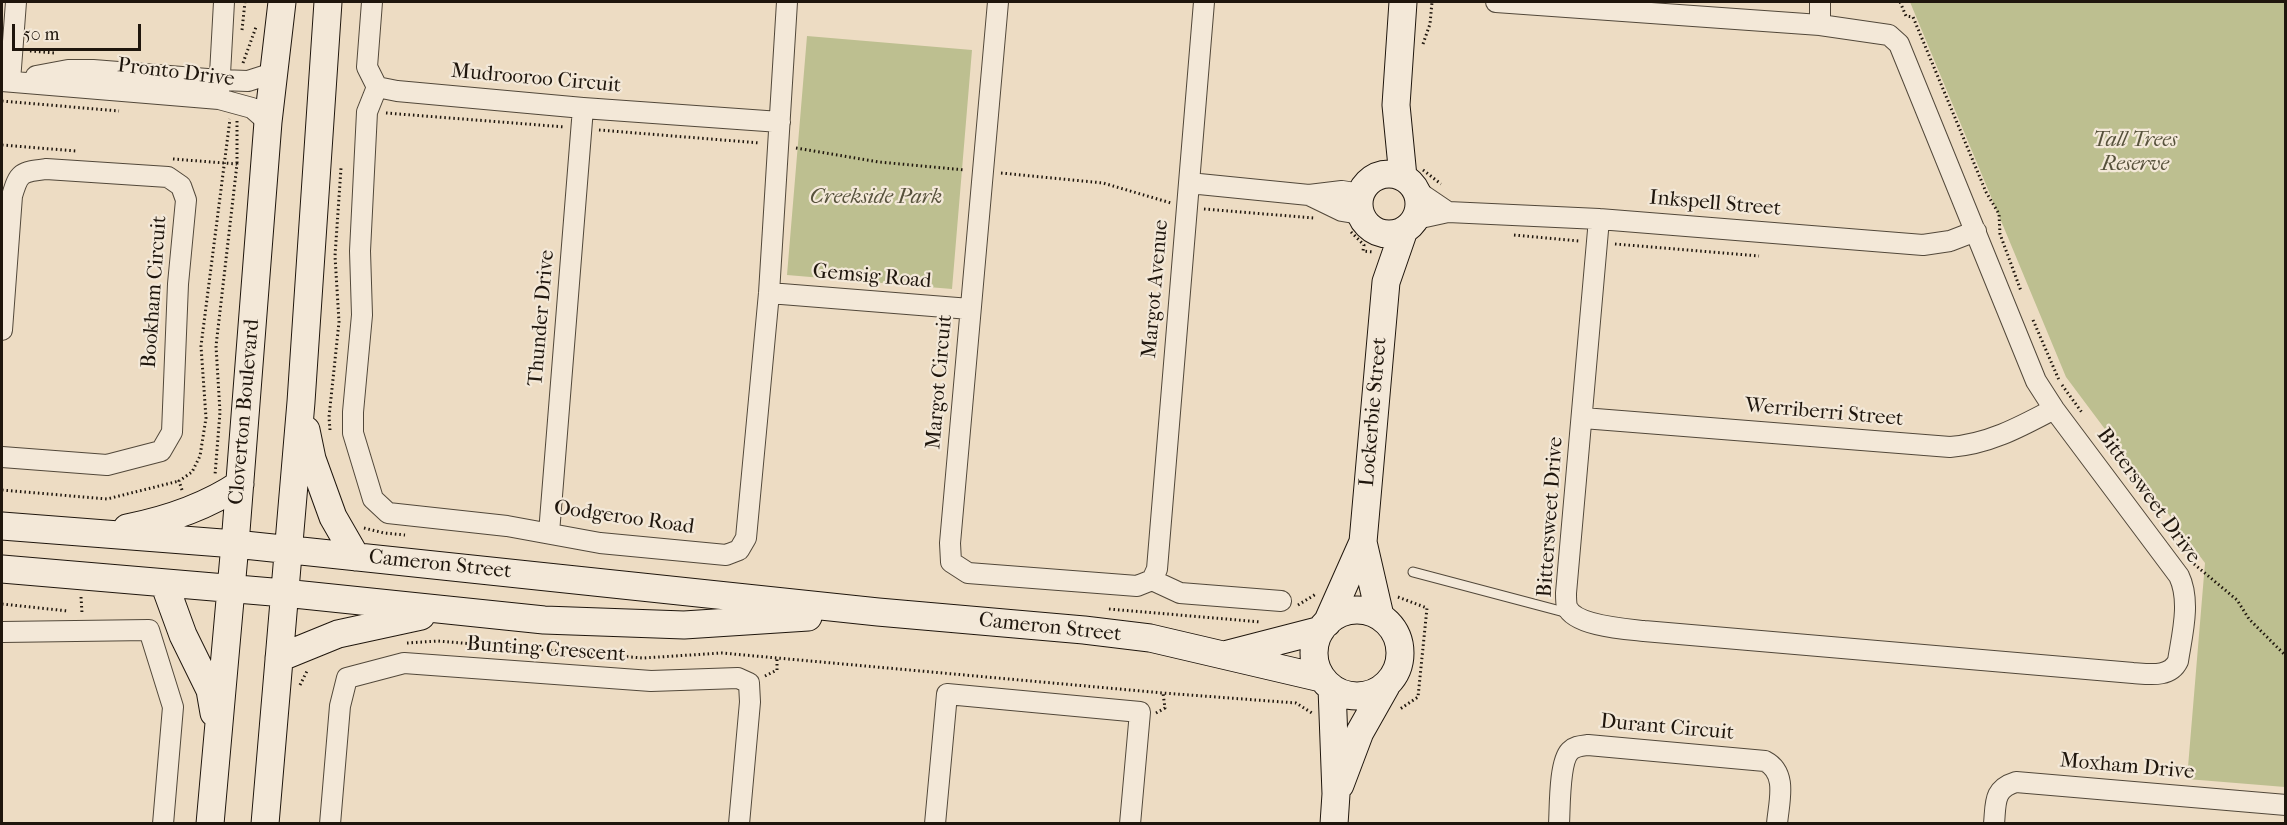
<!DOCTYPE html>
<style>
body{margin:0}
#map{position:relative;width:2287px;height:825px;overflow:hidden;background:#eddcc3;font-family:"IM FELL French Canon",serif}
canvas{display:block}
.frame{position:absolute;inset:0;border:3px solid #1f160d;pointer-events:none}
.scale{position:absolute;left:12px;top:24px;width:129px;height:27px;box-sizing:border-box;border:3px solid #1f160d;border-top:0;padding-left:8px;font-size:18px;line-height:21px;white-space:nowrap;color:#1f160d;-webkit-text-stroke:4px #f3e8d8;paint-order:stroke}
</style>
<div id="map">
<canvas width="2287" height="825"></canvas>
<div class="frame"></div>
<div class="scale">50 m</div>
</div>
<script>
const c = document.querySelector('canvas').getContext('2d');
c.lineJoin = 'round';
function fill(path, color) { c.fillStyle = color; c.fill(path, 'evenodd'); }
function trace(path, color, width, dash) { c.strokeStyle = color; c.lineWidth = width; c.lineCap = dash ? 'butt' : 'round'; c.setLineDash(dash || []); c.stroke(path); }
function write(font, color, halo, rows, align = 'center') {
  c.font = font + ' "IM FELL French Canon",serif'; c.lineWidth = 4.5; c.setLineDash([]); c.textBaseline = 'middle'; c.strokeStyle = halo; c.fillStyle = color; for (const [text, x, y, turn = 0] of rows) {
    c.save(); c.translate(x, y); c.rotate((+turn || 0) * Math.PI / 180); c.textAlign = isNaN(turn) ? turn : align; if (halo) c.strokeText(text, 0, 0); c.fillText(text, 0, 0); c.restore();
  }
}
fill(new Path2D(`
 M1910,2h375v785l-98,-8 18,-216 -139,-186z
 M807,36l165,14 -20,239 -165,-14z`), '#bdbf90');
const lane = new Path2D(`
 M1413,572l155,41`);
const street = new Path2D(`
 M372,2l-5,65 10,20 20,4 186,17 197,14
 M998,2l-48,541 1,19 17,11 169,13 15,-6
 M1496,2l324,23 69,10 10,9 137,337 18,28 125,167c12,25 3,59 -1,85 -8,17 -29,13 -45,12l-489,-42c-18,-2 -69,-5 -77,-24 -1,-4 -1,-10 -1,-14l33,-374
 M1820,25v-23
 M36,76l32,-6h25l127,10 28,1 25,-8
 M2,81l217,18 33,9 16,14
 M10,81l6,-79
 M377,87l-10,25 -7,139 2,64 -9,97v21l20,66 15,14 119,13 93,17 126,12 13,-5 7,-12 23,-245 18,-291
 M219,92l5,-90
 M1189,183l120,12 33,-4 19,3
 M1417,191l31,21
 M1309,195l33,16 18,3
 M1416,219l32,-7 151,7 324,26 27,-4 26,-10
 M769,293l201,16
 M2,330l10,-134c7,-24 9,-24 34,-27l122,8 13,9 5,14 -8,84 -6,148 -11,19 -54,14 -105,-8
 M1583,418l367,29c39,-3 70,-20 104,-38
 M549,533l34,-425
 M1152,580l5,-11 47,-567
 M1152,580l28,13 101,8
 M2,632l147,-2 24,77 -10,117
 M330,824l10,-118 7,-28 57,-15 247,18 87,-3 11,5 1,19 -11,122
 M935,824l12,-130 193,18 -10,112
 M1559,824c1,-16 0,-62 11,-73 5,-5 11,-5 18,-6l177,16c23,12 14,40 12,63
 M1994,824c2,-21 -1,-35 22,-42l270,23`);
const secondary = new Path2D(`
 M1403,2l-7,103 7,72
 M1359 204a30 30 0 1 1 60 0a30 30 0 1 1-60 0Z
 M306,430l6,29 21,58 23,40
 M2,526l233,18 643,68 206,18 66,8 171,40
 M127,528c40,-8 79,-21 113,-44
 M2,569l282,24 260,27 140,5 124,-8
 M164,583l19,52 27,55 4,23
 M1314 653a43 43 0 1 1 86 0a43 43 0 1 1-86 0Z
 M1380,616l-17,-74 23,-260 18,-52
 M1327,623l36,-81
 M1228,654l93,-24
 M279,658l59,-24 83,-18
 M1332,688l4,106 -2,30
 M1340,785l20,-53 26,-46
 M210,824l25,-280 33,-422 14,-120
 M265,824l36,-422 27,-400`);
trace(lane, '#52483a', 11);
trace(street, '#52483a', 22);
trace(secondary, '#1f160d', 29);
trace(new Path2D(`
 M1900,2l6,14 7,1 73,175 13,22 1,20 21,57
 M242,30l3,-28
 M1423,44l7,-20 2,-22
 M30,51l25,2
 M243,63l13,-36
 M2,101l117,10
 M386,113l179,14
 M237,121v43
 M599,130l161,13
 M2,145l74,6
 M796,148l83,14 86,8
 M173,159l64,5 -21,182 4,66 -5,63
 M1423,170l18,14
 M1001,173l102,10 68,20
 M1204,209l110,9
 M1351,232l13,13 -1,6 10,1
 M1514,235l65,6
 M1615,244l144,12
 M2033,320l26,60
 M2062,385l21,29
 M330,430l-1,-13 10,-95 -4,-66 6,-88
 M2,490l105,9 72,-18
 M182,490l-3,-9 13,-9 8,-16 6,-38 -5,-72 29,-227
 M364,528l20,5 21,2
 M2194,564l43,36 12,19 37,37
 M81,597l1,16
 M1398,597l29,11 -9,89 -18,12
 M2,604l66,7
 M1298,605l18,-11
 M1109,609l152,13
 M407,643l31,-2 205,17 79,-5 441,40 133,10 16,10
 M765,676l12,-6v-12
 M300,685l8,-16
 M1156,713l9,-5 -2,-15`), '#1f160d', 3, [1.5, 3]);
trace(lane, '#f3e8d8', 9);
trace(street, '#f3e8d8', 20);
trace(secondary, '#f3e8d8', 27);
write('21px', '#1f160d', '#f3e8d8', [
 ["Pronto Drive",176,73,7],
 ["Mudrooroo Circuit",536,79,5],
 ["Inkspell Street",1715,204,5],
 ["Gemsig Road",872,277,5],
 ["Margot Avenue",1156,289,-85],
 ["Bookham Circuit",155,292,-86],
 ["Thunder Drive",542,318,-85],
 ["Margot Circuit",940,382,-85],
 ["Cloverton Boulevard",245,412,-85],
 ["Lockerbie Street",1374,412,-85],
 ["Werriberri Street",1824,413,5],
 ["Bittersweet Drive",2148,496,54],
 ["Bittersweet Drive",1551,517,-86],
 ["Oodgeroo Road",624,518,8],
 ["Cameron Street",440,565,6],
 ["Cameron Street",1050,628,6],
 ["Bunting Crescent",546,650,4],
 ["Durant Circuit",1667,728,5],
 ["Moxham Drive",2127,767,5]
]);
write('italic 21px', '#56513b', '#f3e8d8', [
 ["Tall Trees",2135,141],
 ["Reserve",2135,165],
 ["Creekside Park",876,198]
]);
</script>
